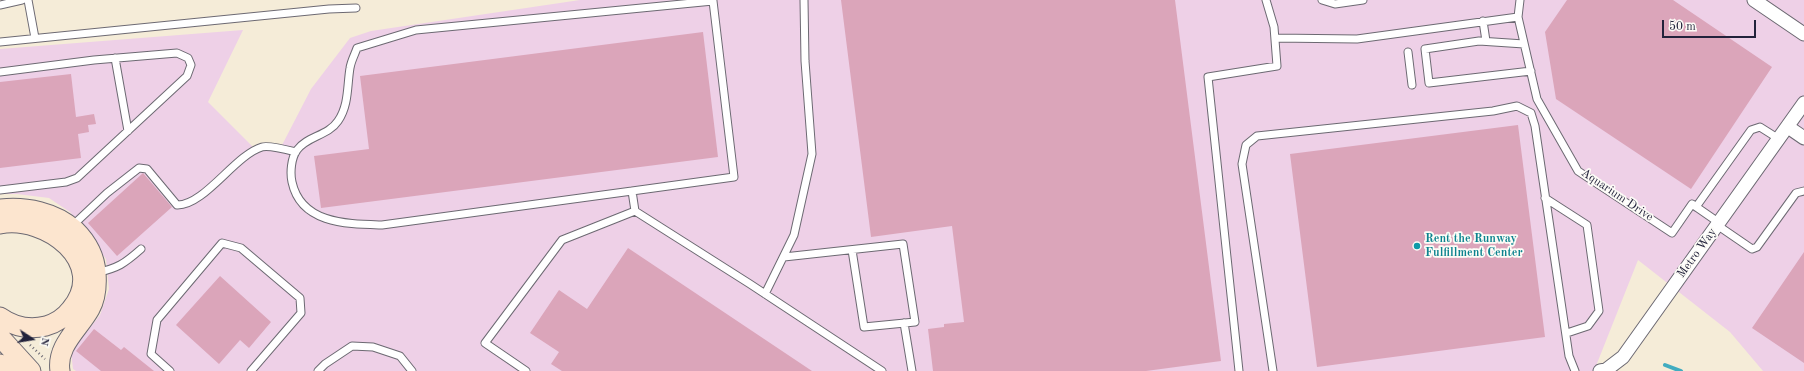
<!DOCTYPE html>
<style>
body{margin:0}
#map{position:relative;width:1804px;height:371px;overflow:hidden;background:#f5ecd8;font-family:"Old Standard TT",serif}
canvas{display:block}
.north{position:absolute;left:12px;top:319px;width:40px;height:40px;-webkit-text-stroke:3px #fdfcf7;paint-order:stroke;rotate:102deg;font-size:11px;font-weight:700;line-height:16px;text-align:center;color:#22223b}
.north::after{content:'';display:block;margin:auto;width:14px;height:18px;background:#22223b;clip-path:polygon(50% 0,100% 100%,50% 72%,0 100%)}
.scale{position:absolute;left:1662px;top:20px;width:94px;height:18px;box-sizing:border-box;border:2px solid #22223b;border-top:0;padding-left:5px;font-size:12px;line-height:14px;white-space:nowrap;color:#22223b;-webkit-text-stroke:3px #fdfcf7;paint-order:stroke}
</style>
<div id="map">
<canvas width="1804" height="371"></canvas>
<div class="north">N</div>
<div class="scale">50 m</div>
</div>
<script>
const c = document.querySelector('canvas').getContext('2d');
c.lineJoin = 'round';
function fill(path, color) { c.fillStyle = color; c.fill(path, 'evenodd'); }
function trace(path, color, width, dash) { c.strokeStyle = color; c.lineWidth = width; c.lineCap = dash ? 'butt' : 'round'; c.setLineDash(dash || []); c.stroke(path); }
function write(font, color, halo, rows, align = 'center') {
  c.font = font + ' "Old Standard TT",serif'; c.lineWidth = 3.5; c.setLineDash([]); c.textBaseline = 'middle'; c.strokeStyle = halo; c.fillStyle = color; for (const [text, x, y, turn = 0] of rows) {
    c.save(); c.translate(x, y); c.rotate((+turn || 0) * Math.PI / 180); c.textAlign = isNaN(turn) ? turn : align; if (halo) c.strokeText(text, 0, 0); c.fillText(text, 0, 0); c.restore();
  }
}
fill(new Path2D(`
 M580,0h1224v371h-41l-33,-39 -92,-72 -44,111h-1518l-3,-2 -2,-17 29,-37 9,-26 -3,-30 -36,-47 -21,-14 -32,-4h-17v-145l243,-19 -35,72 47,47h25l31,-60 39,-51 21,-7z`), '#eed0e7');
trace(new Path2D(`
 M1665,365l16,6`), '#41acc0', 4);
fill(new Path2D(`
 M841,0h334l46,361 -75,10h-213l-5,-42 16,-2v-3l20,-2 -12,-96 -81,11z
 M1567,0h106l99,67 -81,122 -135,-90 -11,-67z
 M703,32l15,125 -397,51 -7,-52 55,-7 -9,-73z
 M71,74l5,43 18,-3 2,10 -8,1 1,7 -11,2 3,24 -81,10v-86z
 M1518,125l27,212 -228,30 -27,-213z
 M143,173l29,34 -55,49 -29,-33z
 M628,248l184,123h-250l-11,-7 8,-12 -29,-19 29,-43 28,19z
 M1804,252v111l-52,-35z
 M220,276l51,46 -22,26 -9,-8 -21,24 -43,-39z
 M94,329l27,21 3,-3 30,24h-53l-25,-20z`), '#dba5ba');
const service = new Path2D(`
 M28,0l7,38
 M1322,0l13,4 28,-4
 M1520,0l-2,17 19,82 41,72 94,62 20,-29 26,18
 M0,5l22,-5
 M1483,21l3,20
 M1275,38l82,1 161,-22
 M0,42l329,-33 27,-1
 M1524,44l-45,-3 -54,8 4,34 102,-12
 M1408,52l4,33
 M115,58l13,73
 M0,72l94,-12 83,-7 11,5 3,7 -4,11 -110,102 -11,4 -66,8
 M632,191l-250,34c-35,-1 -81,-1 -90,-43 -2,-9 -1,-24 5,-32 10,-14 31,-14 41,-29 11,-16 9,-35 12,-53 1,-7 5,-14 7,-20l59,-18 297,-29 21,176 -102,14 3,20
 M1545,198l42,27 12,86 -11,15 -21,7
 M1696,207l55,-77 9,-3 19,12
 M1717,225l35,24 5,-2 39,-54 8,-2
 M71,227l36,-34 32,-25 8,1 30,36c27,1 58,-50 85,-58 7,-2 26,3 34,5
 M784,257l119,-13 12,78 -51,5 -12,-77
 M96,273c22,-5 28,-9 45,-24
 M765,294l29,-59 18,-81 -7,-93 -1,-61
 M904,323l8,48
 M170,371l-19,-17 6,-34 65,-77 19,5 59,50 1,15 -50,58
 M318,371l7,-7 27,-18 21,1 27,9 12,15
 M526,371l-41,-28 77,-103 73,-29 115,73 132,87
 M1239,371l-31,-294 69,-11 -3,-39 -8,-27
 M1273,371l-31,-207 4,-19 11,-9 236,-25 24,-5 14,7 4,13 34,230 6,15`);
const minor = new Path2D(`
 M1754,0l50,34
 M1788,127l16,11
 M1600,371l6,-1 17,-13 181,-254`);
const secondary = new Path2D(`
 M0,209c26,-3 55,3 75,21 12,12 20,26 21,43 1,13 0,25 -6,36 -11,20 -34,37 -30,62
 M0,224c46,-9 109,39 71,85 -6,8 -15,14 -25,17 -16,4 -32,1 -46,-9
 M0,337l31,34
 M0,364l9,7`);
trace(service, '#6c6972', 9);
trace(minor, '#6c6972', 15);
trace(secondary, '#6c6972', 21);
trace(new Path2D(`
 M30,345l15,14`), '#6c6972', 2.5, [1, 3]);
trace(service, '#fff', 7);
trace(minor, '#fff', 13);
trace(secondary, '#fce5cf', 19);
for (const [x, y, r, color] of [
 [1417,246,4,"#0f9aa8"]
]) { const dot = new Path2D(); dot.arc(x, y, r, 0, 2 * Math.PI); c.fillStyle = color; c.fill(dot); trace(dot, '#fdfcf7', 1.5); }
write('12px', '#22223b', '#fdfcf7', [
 ["Aquarium Drive",1617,195,34],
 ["Metro Way",1697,253,-54]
]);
write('bold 12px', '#0d838f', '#fdfcf7', [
 ["Rent the Runway",1425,239],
 ["Fulfillment Center",1425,253]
], 'left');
</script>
